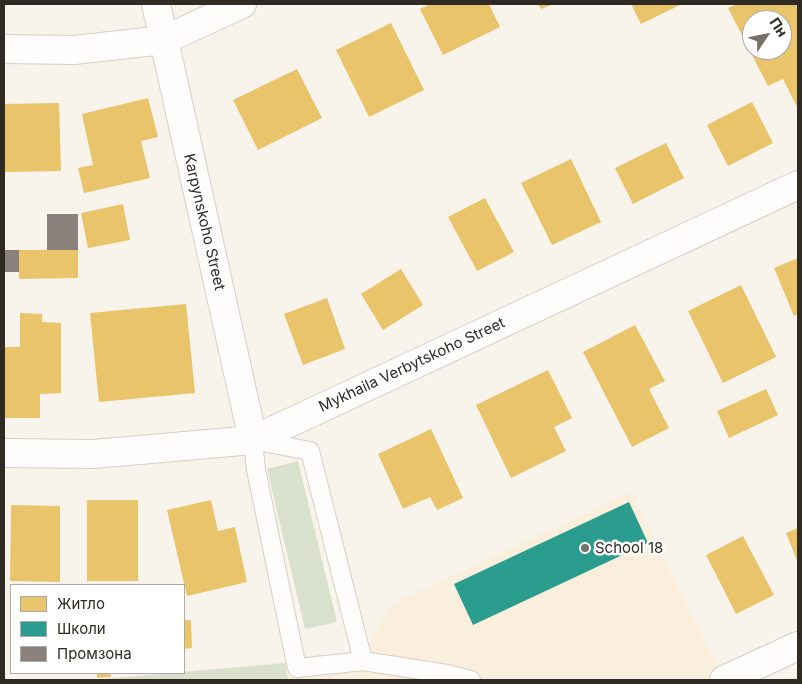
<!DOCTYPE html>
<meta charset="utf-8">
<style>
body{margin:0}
#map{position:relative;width:802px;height:684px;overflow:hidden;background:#f8f3eb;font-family:Inter,sans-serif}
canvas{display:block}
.frame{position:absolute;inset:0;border:5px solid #2f2a23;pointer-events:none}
.legend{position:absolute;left:10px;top:584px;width:175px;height:90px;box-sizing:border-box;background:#fff;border:1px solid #acaaa7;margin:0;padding:6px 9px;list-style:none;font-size:15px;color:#2f2a23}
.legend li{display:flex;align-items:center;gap:10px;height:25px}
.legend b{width:25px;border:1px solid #acaaa7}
.north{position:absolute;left:742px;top:10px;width:50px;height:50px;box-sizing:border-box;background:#fff;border:1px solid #acaaa7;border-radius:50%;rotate:56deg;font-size:14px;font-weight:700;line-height:20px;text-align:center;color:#2f2a23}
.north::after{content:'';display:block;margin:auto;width:18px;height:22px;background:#757069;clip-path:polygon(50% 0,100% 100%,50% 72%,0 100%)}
</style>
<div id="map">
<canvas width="802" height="684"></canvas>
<div class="frame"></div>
<ul class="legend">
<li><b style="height:14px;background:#e9c46a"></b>Житло</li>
<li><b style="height:14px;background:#2a9d8f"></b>Школи</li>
<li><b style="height:14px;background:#8a817c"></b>Промзона</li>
</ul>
<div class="north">Пн</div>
</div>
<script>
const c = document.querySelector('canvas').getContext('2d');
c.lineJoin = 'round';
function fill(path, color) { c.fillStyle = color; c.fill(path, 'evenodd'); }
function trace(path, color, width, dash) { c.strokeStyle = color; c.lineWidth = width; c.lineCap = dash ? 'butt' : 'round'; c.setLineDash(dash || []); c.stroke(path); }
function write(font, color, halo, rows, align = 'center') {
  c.font = font + ' Inter,sans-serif'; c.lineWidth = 5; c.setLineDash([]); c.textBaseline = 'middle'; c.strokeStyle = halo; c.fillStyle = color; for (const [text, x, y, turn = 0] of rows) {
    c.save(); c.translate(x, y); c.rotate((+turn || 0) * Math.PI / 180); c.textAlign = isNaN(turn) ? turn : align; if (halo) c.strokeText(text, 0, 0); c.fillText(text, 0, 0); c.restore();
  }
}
fill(new Path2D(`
 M631,492l93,188h-631l271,-25 26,-50z`), '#faefdc');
fill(new Path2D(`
 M298,461l39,161 -32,7 -38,-160z
 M285,663l3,17h-195z`), '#d9e1ce');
fill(new Path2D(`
 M430,4h59l11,23 -57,28 -23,-46z
 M538,4h15l-12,5z
 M631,4h51l-41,20z
 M737,4h60l1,3v102l-15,-30 -15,7 -40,-78zM752,20h30v30h-30z
 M391,23l33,67 -55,27 -33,-67z
 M297,69l25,49 -64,32 -25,-50z
 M148,98l10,39 -17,4 9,37 -66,15 -6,-25 15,-3 -11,-51z
 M752,102l21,41 -45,23 -21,-41z
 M59,103l2,68 -57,1v-68z
 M666,143l18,35 -51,26 -18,-36z
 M571,159l30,63 -49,23 -31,-62z
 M485,198l29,54 -37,19 -29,-54z
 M123,204l7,36 -42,8 -7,-35z
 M19,250h59v28l-59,1z
 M798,258v56l-4,2 -20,-48z
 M401,269l22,36 -40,25 -22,-36z
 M741,285l35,72 -53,26 -35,-72z
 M327,298l18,51 -42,16 -19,-51z
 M186,304l9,89 -96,9 -9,-89z
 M20,313l22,1v8l19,1v70l-21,1v24h-36v-71h16z
 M635,325l30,56 -16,8 20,39 -37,19 -49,-95z
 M548,370l24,48 -18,9 12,24 -55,27 -35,-73z
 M766,389l12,26 -49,23 -12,-27z
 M431,429l32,69 -26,12 -7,-13 -27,12 -25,-55z
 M87,500h51v81h-51z
 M211,500l7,31 17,-4 12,55 -60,14 -20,-86z
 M11,505l49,1v76l-50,-1z
 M798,528v35l-12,-30z
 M743,536l31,59 -38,19 -30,-59z
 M184,620h7l1,28 -8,1z
 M97,673h14v4l-14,1z`), '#e9c46a');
fill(new Path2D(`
 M629,502l19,41 -175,82 -19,-41z`), '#2a9d8f');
fill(new Path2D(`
 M47,214h31v36h-31z
 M4,250h15v22h-15z`), '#8a817c');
const lane = new Path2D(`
 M253,440l57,11 53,210 -66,7 -41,-198z
 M363,661l84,13 24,6`);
const street = new Path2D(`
 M156,4l97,436
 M4,49l70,1 90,-10 78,-36
 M4,453l90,1 159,-14 545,-255
 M724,680l74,-34`);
trace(lane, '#d4cfc8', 20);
trace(street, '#d4cfc8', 30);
trace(lane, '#fefdfc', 18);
trace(street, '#fefdfc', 28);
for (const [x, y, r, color] of [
 [585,548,5,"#757069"]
]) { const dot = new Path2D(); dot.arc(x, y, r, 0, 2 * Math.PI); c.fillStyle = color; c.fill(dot); trace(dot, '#fff', 2); }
write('15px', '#2f2a23', '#fff', [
 ["Karpynskoho Street",204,222,77],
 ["Mykhaila Verbytskoho Street",412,365,-25]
]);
write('15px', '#2f2a23', '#fff', [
 ["School 18",595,548]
], 'left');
</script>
